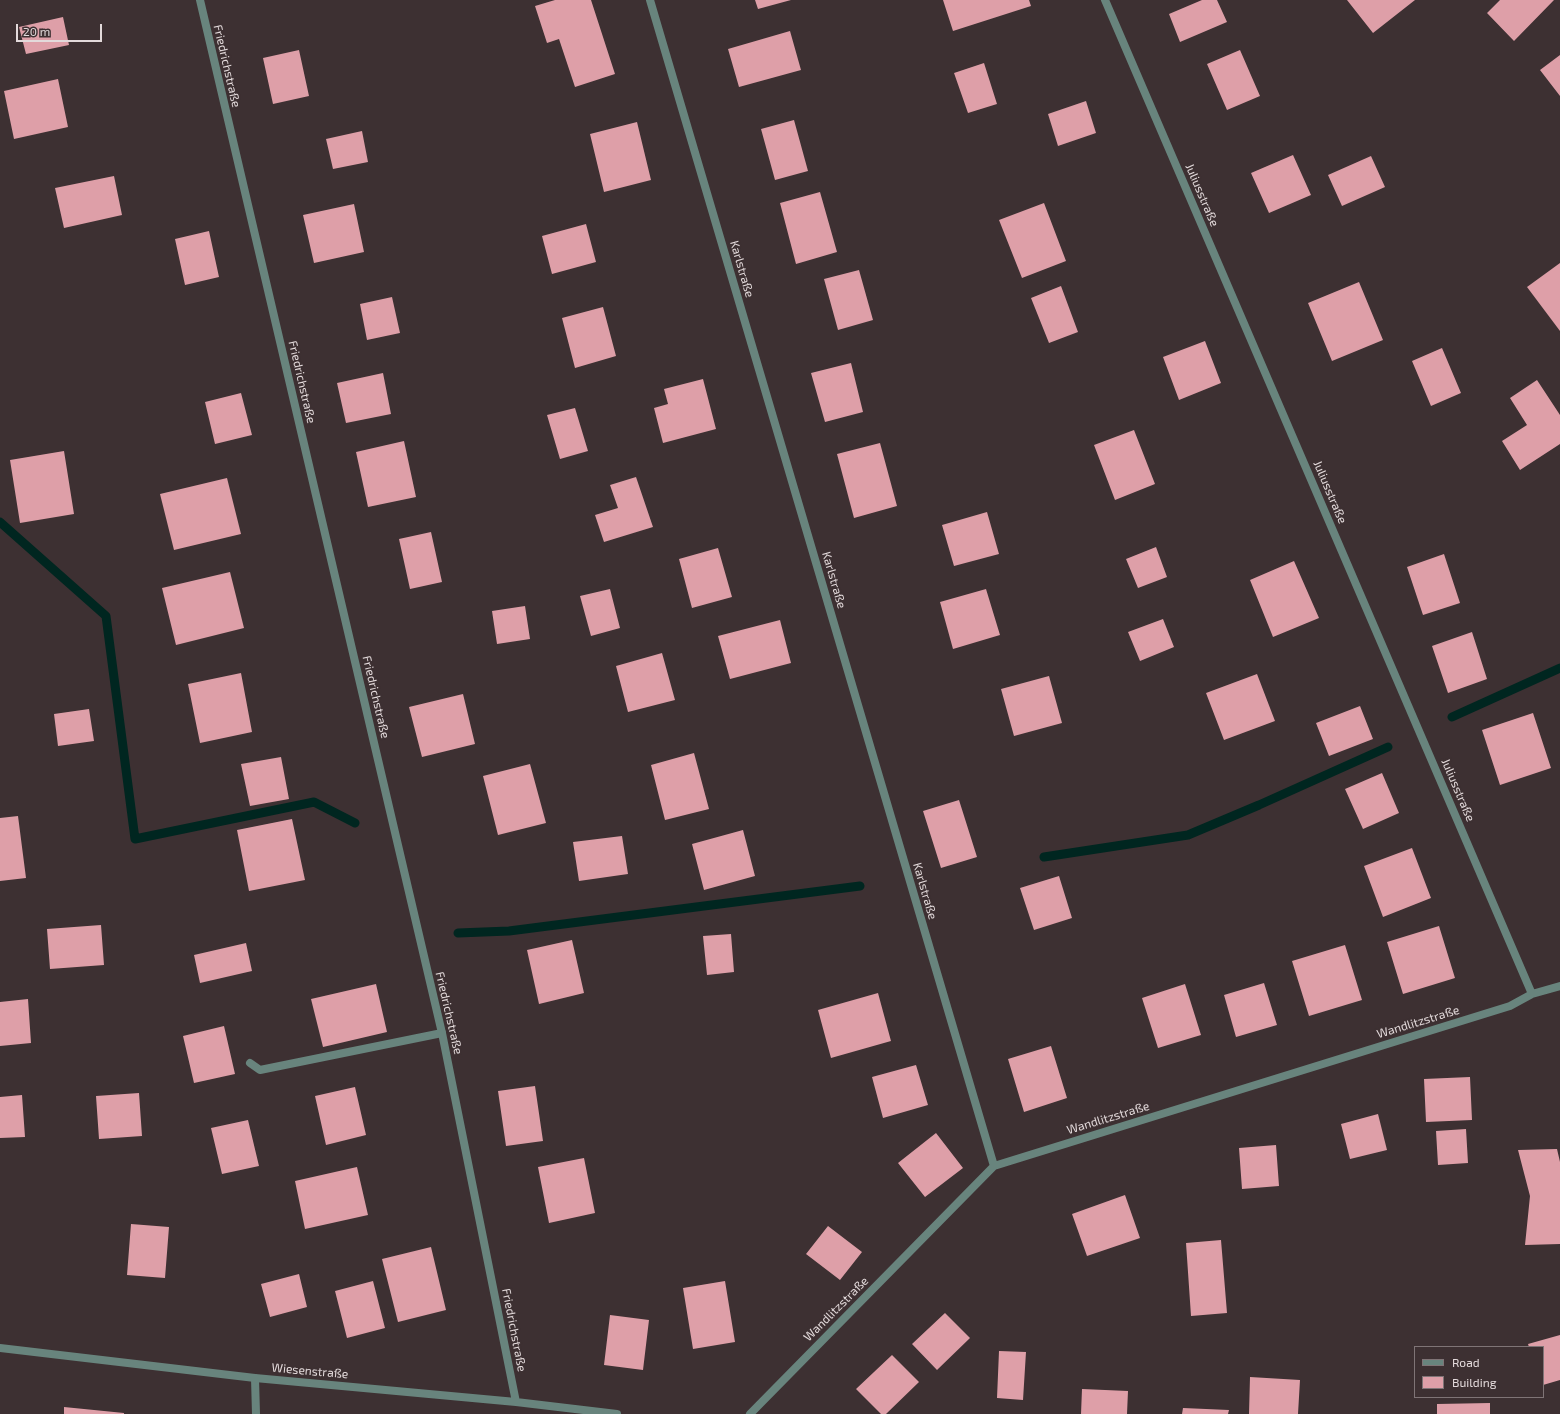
<!DOCTYPE html>
<meta charset="utf-8">
<style>
body{margin:0}
#map{position:relative;width:1560px;height:1414px;overflow:hidden;background:#3d3032;font-family:"Exo 2",sans-serif}
canvas{display:block}
.legend{position:absolute;left:1414px;top:1346px;width:130px;height:52px;box-sizing:border-box;background:#3d3032;border:1px solid #7f7476;margin:0;padding:5px 7px;list-style:none;font-size:12px;color:#e3dadb}
.legend li{display:flex;align-items:center;gap:8px;height:20px}
.legend b{width:20px;border:1px solid #7f7476}
.scale{position:absolute;left:16px;top:24px;width:86px;height:18px;box-sizing:border-box;border:2px solid #e3dadb;border-top:0;padding-left:5px;font-size:12px;line-height:14px;white-space:nowrap;color:#e3dadb;-webkit-text-stroke:3px #3d3032;paint-order:stroke}
</style>
<div id="map">
<canvas width="1560" height="1414"></canvas>
<ul class="legend">
<li><b style="height:5px;background:#68847d"></b>Road</li>
<li><b style="height:11px;background:#de9fa8"></b>Building</li>
</ul>
<div class="scale">20 m</div>
</div>
<script>
const c = document.querySelector('canvas').getContext('2d');
c.lineJoin = 'round';
function trace(path, color, width, dash) { c.strokeStyle = color; c.lineWidth = width; c.lineCap = dash ? 'butt' : 'round'; c.setLineDash(dash || []); c.stroke(path); }
function fill(path, color) { c.fillStyle = color; c.fill(path, 'evenodd'); }
function write(font, color, halo, rows, align = 'center') {
  c.font = font + ' "Exo 2",sans-serif'; c.lineWidth = 4; c.setLineDash([]); c.textBaseline = 'middle'; c.strokeStyle = halo; c.fillStyle = color; for (const [text, x, y, turn = 0] of rows) {
    c.save(); c.translate(x, y); c.rotate((+turn || 0) * Math.PI / 180); c.textAlign = isNaN(turn) ? turn : align; if (halo) c.strokeText(text, 0, 0); c.fillText(text, 0, 0); c.restore();
  }
}
trace(new Path2D(`
 M0,522l106,94 29,223 179,-37 41,21
 M1452,717l108,-49
 M1044,857l144,-22 71,-30 129,-58
 M458,933l51,-2 351,-45`), '#002620', 9);
fill(new Path2D(`
 M555,0h36l24,74 -40,13 -16,-48 -12,4 -12,-37z
 M755,0h36l-33,9z
 M943,0h86l2,6 -78,25z
 M1202,0h15l10,22 -47,20 -11,-28z
 M1347,0h68l-42,33z
 M1500,0h54l-40,41 -27,-28z
 M63,17l6,28 -43,9 -7,-27z
 M790,31l11,39 -62,17 -11,-38z
 M299,50l10,46 -36,8 -10,-46z
 M1240,50l20,46 -33,14 -20,-46z
 M1560,55v41l-20,-26z
 M984,63l13,41 -29,9 -14,-40z
 M58,79l10,48 -54,12 -10,-48z
 M1086,101l10,32 -38,13 -10,-32z
 M794,120l14,51 -33,9 -14,-51z
 M637,122l14,58 -47,12 -14,-58z
 M362,131l6,31 -35,7 -7,-30z
 M1293,155l18,40 -42,18 -18,-40z
 M1371,156l14,31 -43,19 -14,-31z
 M114,176l8,39 -58,13 -9,-40z
 M820,192l17,60 -41,12 -16,-61z
 M1044,203l22,58 -44,17 -23,-58z
 M354,204l10,48 -50,11 -11,-48z
 M586,224l10,38 -44,12 -10,-38z
 M209,231l10,46 -34,8 -10,-46z
 M1560,263v68l-33,-44z
 M859,270l14,50 -35,10 -14,-51z
 M1359,282l24,58 -51,21 -24,-58z
 M1061,286l17,46 -29,11 -18,-45z
 M392,297l8,36 -33,7 -7,-36z
 M603,307l13,49 -41,12 -13,-50z
 M1205,341l16,42 -42,17 -16,-43z
 M1442,348l19,45 -30,13 -19,-45z
 M851,363l12,49 -38,10 -14,-49z
 M383,373l8,41 -45,9 -9,-40z
 M703,379l13,50 -53,14 -9,-35 14,-4 -4,-15z
 M1537,380l23,35v29l-40,26 -18,-29 25,-16 -17,-27z
 M241,393l11,42 -37,9 -10,-42z
 M575,408l13,43 -28,8 -13,-44z
 M1134,430l21,54 -40,16 -21,-55z
 M404,441l12,56 -48,10 -12,-55z
 M880,443l17,63 -43,12 -17,-64z
 M64,451l10,63 -54,9 -10,-63z
 M636,477l17,50 -49,15 -9,-27 23,-7 -8,-23z
 M227,478l14,56 -67,16 -14,-56z
 M987,512l12,42 -45,12 -12,-41z
 M431,532l11,50 -32,7 -11,-50z
 M1156,547l11,30 -29,11 -12,-29z
 M718,548l14,49 -40,11 -13,-49z
 M1444,554l16,49 -37,12 -16,-48z
 M1294,561l25,57 -46,19 -23,-57z
 M230,572l14,56 -68,17 -14,-57z
 M610,589l10,39 -29,8 -11,-40z
 M986,589l14,46 -47,14 -13,-47z
 M525,606l5,33 -33,5 -5,-33z
 M1163,619l11,28 -34,14 -12,-29z
 M780,620l11,43 -61,16 -12,-43z
 M1472,632l15,47 -39,14 -16,-47z
 M662,653l13,47 -47,12 -12,-46z
 M241,673l11,59 -52,11 -12,-59z
 M1257,674l18,47 -51,19 -18,-47z
 M1049,676l13,47 -48,13 -13,-47z
 M463,694l12,50 -53,13 -13,-50z
 M1360,706l13,33 -44,17 -13,-33z
 M89,709l5,32 -36,5 -4,-32z
 M1533,713l18,55 -51,17 -18,-55z
 M694,753l15,56 -44,11 -14,-55z
 M281,757l8,42 -39,7 -9,-42z
 M530,764l16,59 -48,12 -15,-59z
 M1382,773l17,40 -36,16 -18,-40z
 M959,800l18,57 -36,11 -18,-57z
 M18,816l8,62 -26,3v-63z
 M292,819l13,61 -56,11 -12,-61z
 M743,830l12,46 -51,14 -12,-46z
 M622,836l6,38 -49,7 -6,-39z
 M1412,848l19,50 -48,19 -19,-51z
 M1059,876l13,42 -38,12 -14,-42z
 M101,925l3,40 -54,4 -3,-40z
 M1439,926l16,52 -52,16 -16,-52z
 M731,934l3,38 -27,3 -4,-39z
 M572,940l12,53 -45,11 -12,-54z
 M246,943l6,28 -52,12 -6,-28z
 M1345,945l17,55 -53,16 -17,-55z
 M1264,983l13,42 -41,12 -12,-42z
 M376,984l11,48 -64,15 -12,-48z
 M1185,984l16,51 -43,13 -16,-50z
 M878,993l13,48 -60,17 -13,-48z
 M28,999l3,44 -31,3v-44z
 M224,1026l11,48 -41,9 -11,-47z
 M1051,1046l16,52 -43,14 -16,-53z
 M916,1065l12,40 -45,13 -11,-41z
 M1470,1077l2,43 -46,2 -2,-43z
 M535,1086l8,55 -37,5 -8,-55z
 M355,1087l11,48 -40,10 -11,-49z
 M139,1093l3,43 -43,3 -3,-43z
 M22,1095l3,42 -25,1v-41z
 M1378,1114l9,36 -37,9 -9,-35z
 M248,1120l11,46 -37,8 -11,-46z
 M1466,1129l2,34 -30,2 -2,-34z
 M936,1133l27,35 -38,29 -27,-34z
 M1276,1145l3,41 -37,3 -3,-41z
 M1557,1149l3,13v82l-35,1 5,-49 -12,-46z
 M584,1158l11,55 -46,10 -11,-56z
 M357,1167l11,48 -63,14 -10,-48z
 M1125,1195l15,43 -53,18 -15,-42z
 M131,1224l38,3 -4,51 -38,-3z
 M828,1226l34,26 -22,28 -34,-26z
 M1221,1240l6,73 -36,3 -5,-73z
 M431,1247l15,63 -48,12 -16,-63z
 M299,1274l8,33 -37,10 -9,-33z
 M373,1281l12,47 -38,10 -12,-47z
 M725,1281l10,61 -42,7 -10,-61z
 M945,1313l25,25 -33,32 -25,-26z
 M610,1315l39,5 -6,50 -39,-5z
 M1560,1335v45l-17,5v-38h-14l-1,-3z
 M999,1351l27,1 -3,48 -26,-2z
 M892,1355l27,27 -33,32h-5l-25,-25z
 M1250,1377l50,3 -2,34h-49z
 M1082,1389l46,2 -1,23h-46z
 M1490,1403v11h-53v-10z
 M64,1407l60,6v1h-60z
 M1183,1408l46,2 -1,4h-46z`), '#de9fa8');
trace(new Path2D(`
 M250,1063l10,7 182,-37
 M255,1378l1,36`), '#68847d', 8);
trace(new Path2D(`
 M200,0l242,1033 74,369
 M650,0l344,1166
 M1105,0l427,994
 M0,1348l255,30 261,24 101,12
 M750,1414l244,-248 516,-160 22,-12 28,-8`), '#68847d', 8);
write('12px', '#e3dadb', '#3d3032', [
 ["Friedrichstraße",227,66,77],
 ["Juliusstraße",1202,195,67],
 ["Karlstraße",742,269,74],
 ["Friedrichstraße",302,382,77],
 ["Juliusstraße",1330,492,67],
 ["Karlstraße",834,580,74],
 ["Friedrichstraße",376,697,77],
 ["Juliusstraße",1458,790,67],
 ["Karlstraße",925,891,74],
 ["Friedrichstraße",449,1013,77],
 ["Wandlitzstraße",1418,1022,-17],
 ["Wandlitzstraße",1108,1118,-17],
 ["Wandlitzstraße",836,1309,-45],
 ["Friedrichstraße",514,1330,79],
 ["Wiesenstraße",310,1371,5]
]);
</script>
